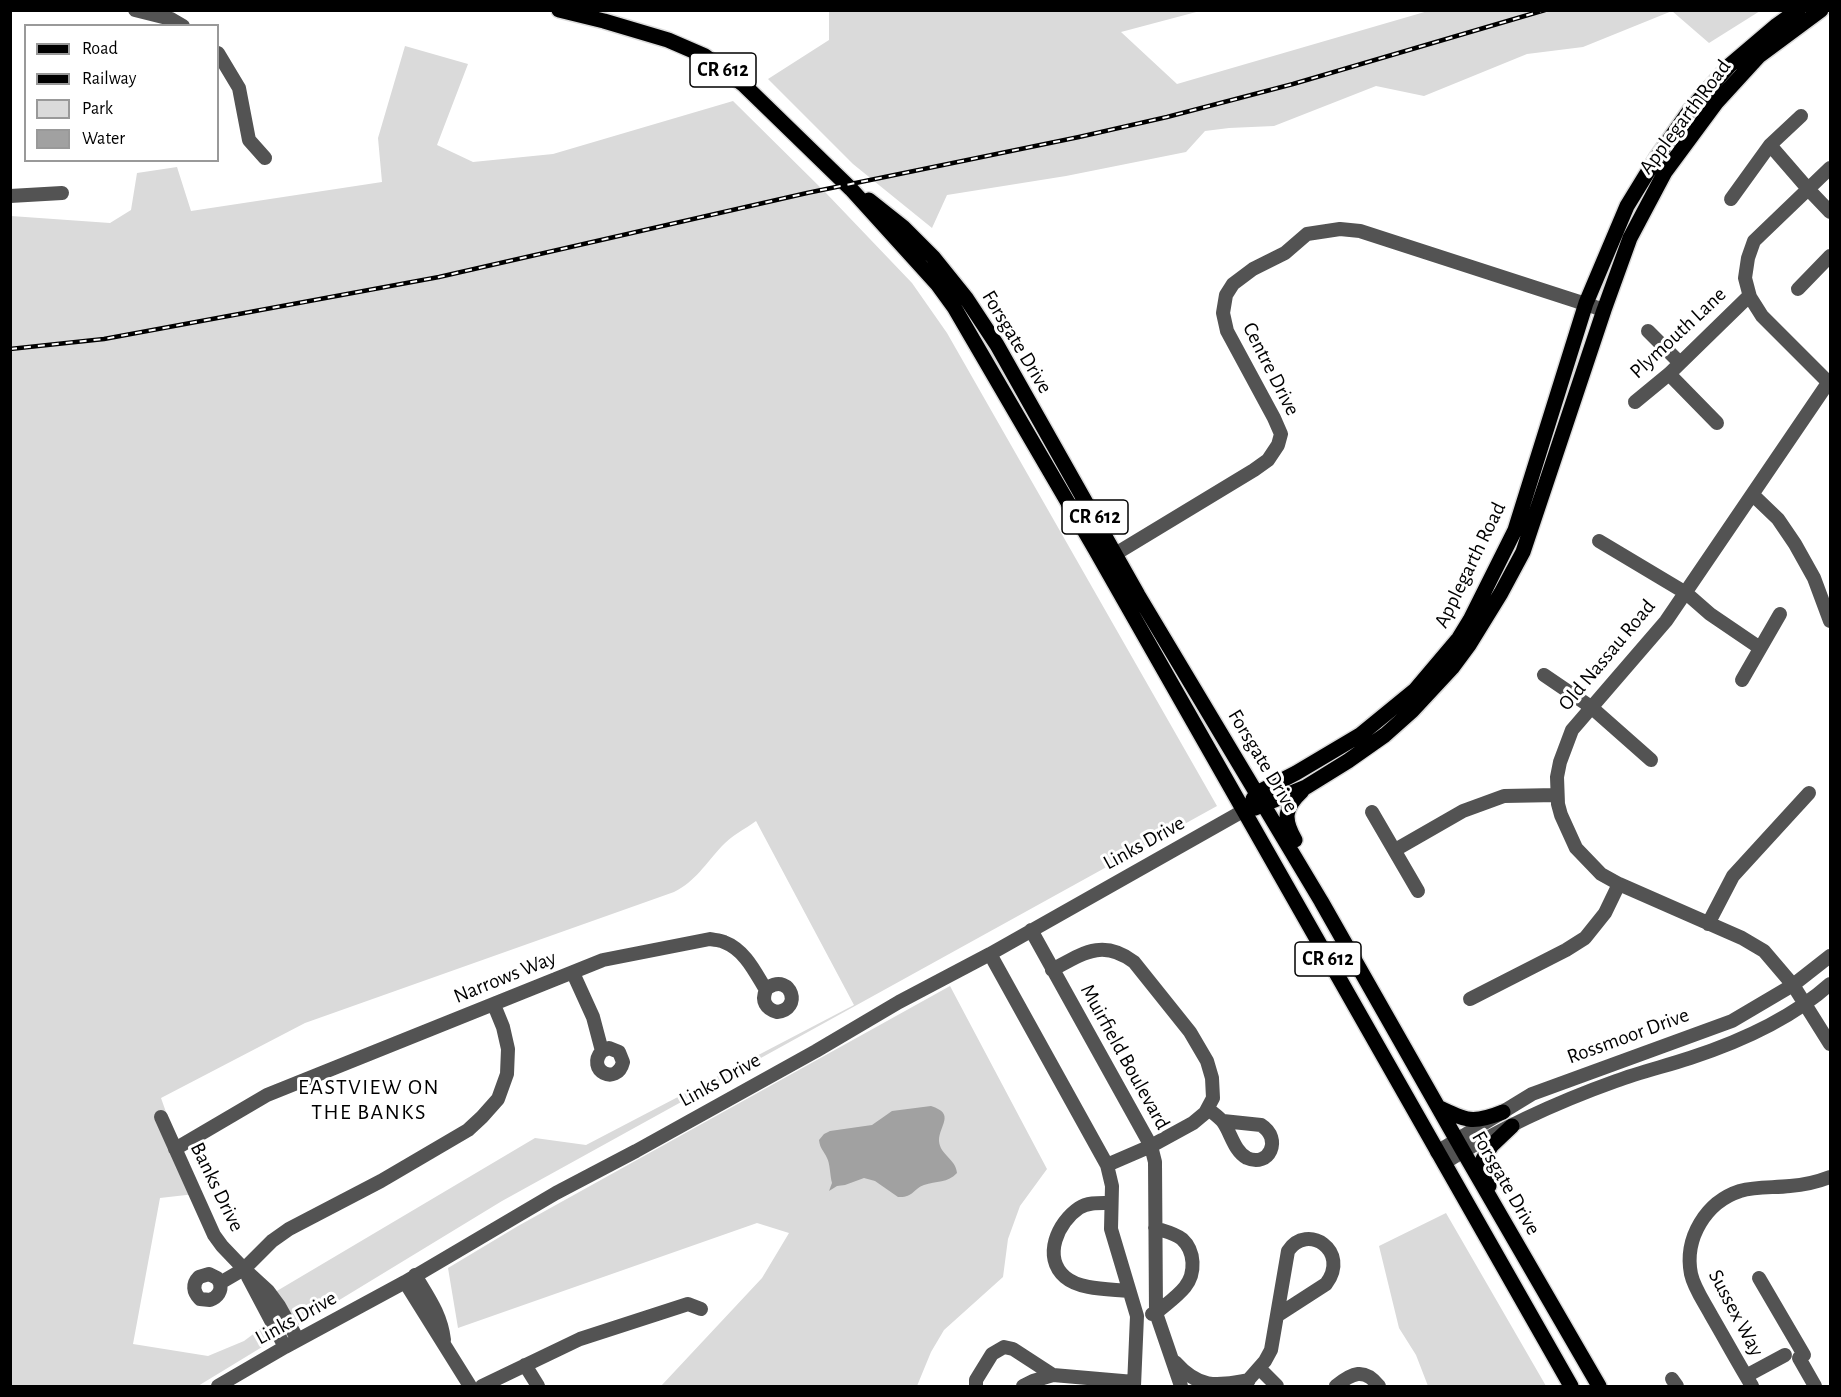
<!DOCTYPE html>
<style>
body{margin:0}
#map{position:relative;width:1841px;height:1397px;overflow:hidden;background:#fff;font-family:"Alegreya Sans",sans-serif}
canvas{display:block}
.frame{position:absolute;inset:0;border:12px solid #000;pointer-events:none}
.legend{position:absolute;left:24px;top:24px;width:195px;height:138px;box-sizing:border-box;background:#fff;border:2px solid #999;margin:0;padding:8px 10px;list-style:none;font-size:18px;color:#000}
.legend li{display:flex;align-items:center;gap:12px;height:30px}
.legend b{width:30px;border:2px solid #999}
</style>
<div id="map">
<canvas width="1841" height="1397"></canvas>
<div class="frame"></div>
<ul class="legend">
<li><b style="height:8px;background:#000"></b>Road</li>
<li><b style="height:8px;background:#000"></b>Railway</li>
<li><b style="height:16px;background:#dadada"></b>Park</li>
<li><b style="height:16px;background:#a1a1a1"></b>Water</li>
</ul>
</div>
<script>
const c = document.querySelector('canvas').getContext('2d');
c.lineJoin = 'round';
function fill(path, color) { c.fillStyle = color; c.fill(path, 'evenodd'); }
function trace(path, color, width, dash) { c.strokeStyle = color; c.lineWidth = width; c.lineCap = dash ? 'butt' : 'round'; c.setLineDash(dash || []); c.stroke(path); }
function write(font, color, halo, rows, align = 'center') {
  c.font = font + ' "Alegreya Sans",sans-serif'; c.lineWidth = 6; c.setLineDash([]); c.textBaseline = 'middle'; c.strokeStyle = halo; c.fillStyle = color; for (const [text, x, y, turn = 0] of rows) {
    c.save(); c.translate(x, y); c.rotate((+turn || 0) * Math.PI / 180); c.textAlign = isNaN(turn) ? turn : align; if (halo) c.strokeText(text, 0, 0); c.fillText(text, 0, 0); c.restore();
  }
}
fill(new Path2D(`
 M829,11h371l-79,21 56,52 251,-73h332l-51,32 -37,-32 -89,36 -56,7 -103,42 -48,-10 -102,40 -45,2 -24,3 -19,21 -120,24 -119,19 -15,33 -79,-64 -85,-85 61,-39z
 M405,46l63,18 -31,81 36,17 80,-8 180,-53 93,92 86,90 35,50 270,473 -715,395 -304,185h-187v-1170l99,7 21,-13 6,-37 40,-6 14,44 191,-29 -4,-44zM756,821l98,184 -268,140 -51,-7 -270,160 11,19 -32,24 -36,15 -75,-12 27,-146 35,-4 -34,-96 144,-75 369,-131c21,-10 32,-29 48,-46 9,-10 23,-17 34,-25z
 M950,986l97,183 -27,37 -12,33 -5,38 -59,53 -13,22 -14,34h-256l101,-108 27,-45 -32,-10 -299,105 -10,-60 70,-42z
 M1446,1213l100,173h-118l-12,-31 -17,-27 -20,-82z`), '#dadada');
fill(new Path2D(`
 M931,1106c25,8 8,19 8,35 1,14 17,18 18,32 -9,10 -21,8 -33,12 -11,4 -11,13 -26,12l-23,-16 -11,-3 -19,7 -8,1 -8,5 3,-8c-2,-7 -2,-20 -5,-25 -3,-7 -7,-9 -8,-18l5,-6 6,-3 42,-6 20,-14z`), '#a1a1a1');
const major = new Path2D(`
 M559,10l45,11 64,19 37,16 39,29 107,104 87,96 16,22 141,242 476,837
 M869,200l34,27 30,30 33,41 31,47 141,250 183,306 142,250 136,235
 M1253,799l4,-6 39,-20 64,-38 55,-45 44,-52 11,-18 45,-90 71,-227 41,-97 30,-49 33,-47 40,-45 47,-40 21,-15
 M1255,808l51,-21 42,-26 37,-26 27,-24 40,-43 17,-23 32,-52 22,-41 81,-242 26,-72 35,-66 51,-69 43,-47 62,-46
 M1295,840c-12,-21 -11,-32 7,-49
 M1438,1107c28,14 35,17 65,5
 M1489,1186l-6,-27 9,-14 20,-19`);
trace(major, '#dbdbdb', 18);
trace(new Path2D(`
 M135,10l36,9 12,7
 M218,53l21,35 10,52 16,18
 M1770,145l39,45 21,22
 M1830,168l-76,73 -6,17 -3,20 5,19 12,19 68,68
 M10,196l52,-3
 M1731,199l39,-54 31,-29
 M1798,289l32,-33
 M1648,331l32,32
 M1669,374l48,49
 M1830,380l-164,241 -94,109 -12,32 -3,15 1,27 3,11 15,33 25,26 18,10 123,54 22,13 29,34 37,59
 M1635,402l34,-28 80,-78
 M1753,495l25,24 17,25 19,34 16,43
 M1599,541l87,52 24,21 50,34
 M1107,559l147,-89 14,-10 10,-15 3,-11 -7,-16 -47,-87 -4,-18 3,-18 7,-11 20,-15 32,-16 22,-19 33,-5 20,2 244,79
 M1544,675l47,32 60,53
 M1742,680l38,-66
 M1372,812l46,79
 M1395,850l68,-39 41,-15 53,-1
 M1708,924l25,-48 76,-83
 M1031,930l120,216 4,16 1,151 25,73
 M990,954l117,211 5,21 -1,43 26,87 -3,70
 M1052,970c30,-16 50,-32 82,-8l56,70 17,29 5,17 1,20 -8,15 -12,10 -42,23 -44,19
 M573,973l20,44 9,34c-17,19 15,36 21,11l-4,-10 -10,-4 -7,3
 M1470,999l96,-49 19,-12 20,-25 14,-29
 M1208,1109c5,4 11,8 15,13 8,11 11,29 24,36 22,10 36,-19 14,-33l-38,-4
 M161,1117l53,118 8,11 22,23 24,22 11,15 19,34
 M175,1149l92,-54 336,-135 107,-21c4,1 10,1 14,3 21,8 31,30 42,48 -5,11 0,19 11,22 26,-3 14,-38 -8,-25
 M1437,1152l95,-58 200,-73 61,-36 37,-29
 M1444,1163c53,-33 113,-61 172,-82 24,-9 50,-15 74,-23 49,-16 101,-39 140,-74
 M1111,1203c-11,0 -23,-1 -32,5 -21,14 -37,49 -14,69 15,13 44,12 63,14
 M415,1275c13,22 26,39 29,65
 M248,1277l37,70
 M1759,1278l45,77 -5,3 16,28
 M405,1282l65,104
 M220,1283c2,8 -2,14 -10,17l-10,-1c-7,-7 -8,-15 -1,-22l10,-3 8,4 3,5 24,-14 28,-28 17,-12 92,-48 87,-51 14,-13 16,-18 9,-25 1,-25 -5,-22 -9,-22
 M1152,1314l4,-1c9,-8 21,-16 29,-26 11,-14 10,-36 -3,-48 -8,-6 -18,-8 -27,-11
 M1175,1362c24,27 40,24 74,18
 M525,1365l13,21
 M1259,1368l18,18
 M1746,1376l39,-21
 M1672,1379l5,7
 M218,1386l67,-39 120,-65 151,-89 80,-42 180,-100 83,-49 91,-48 253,-143
 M482,1386l98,-47 108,-35 13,5
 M976,1386v-6l16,-26 12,-7 9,2 40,26 81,7
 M1023,1386l10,-5 20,-6
 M1243,1386l22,-25 6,-11 17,-99c19,-29 63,0 38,33l-48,31
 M1336,1386c16,-13 28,-19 43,0
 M1752,1386c-14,-23 -27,-47 -41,-71 -7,-13 -17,-27 -20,-41 -7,-36 15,-72 49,-83 17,-5 34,-3 50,-5 14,-1 27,-4 40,-9`), '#535353', 14);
trace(major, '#000', 15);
const rail = new Path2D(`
 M10,349l94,-10 335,-62 368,-84 272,-56 88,-20 126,-33 252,-74`);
trace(rail, '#000', 4.5);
trace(rail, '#fff', 2, [7]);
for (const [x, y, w] of [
 [723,70,66],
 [1095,517,66],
 [1328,959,66]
]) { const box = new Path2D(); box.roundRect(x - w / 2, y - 17, w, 34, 4.5); c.fillStyle = '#fff'; c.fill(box); trace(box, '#000', 1.5); }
write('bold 20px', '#000', null, [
 ["CR 612",723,70],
 ["CR 612",1095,517],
 ["CR 612",1328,959]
]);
write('21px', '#000', '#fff', [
 ["Applegarth Road",1685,117,-53],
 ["Plymouth Lane",1678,333,-43],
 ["Forsgate Drive",1017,342,59],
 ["Centre Drive",1271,369,63],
 ["Applegarth Road",1470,565,-64],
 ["Old Nassau Road",1607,655,-50],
 ["Forsgate Drive",1263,761,59],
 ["Links Drive",1144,843,-29],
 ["Narrows Way",505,977,-22],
 ["Rossmoor Drive",1628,1036,-20],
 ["Muirfield Boulevard",1125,1057,61],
 ["Links Drive",720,1080,-29],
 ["Forsgate Drive",1506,1183,60],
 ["Banks Drive",217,1187,64],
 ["Sussex Way",1736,1313,62],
 ["Links Drive",296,1318,-29]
]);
c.letterSpacing = '1.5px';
write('22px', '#000', '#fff', [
 ["EASTVIEW ON",369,1087],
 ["THE BANKS",369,1112]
]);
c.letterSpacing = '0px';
</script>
